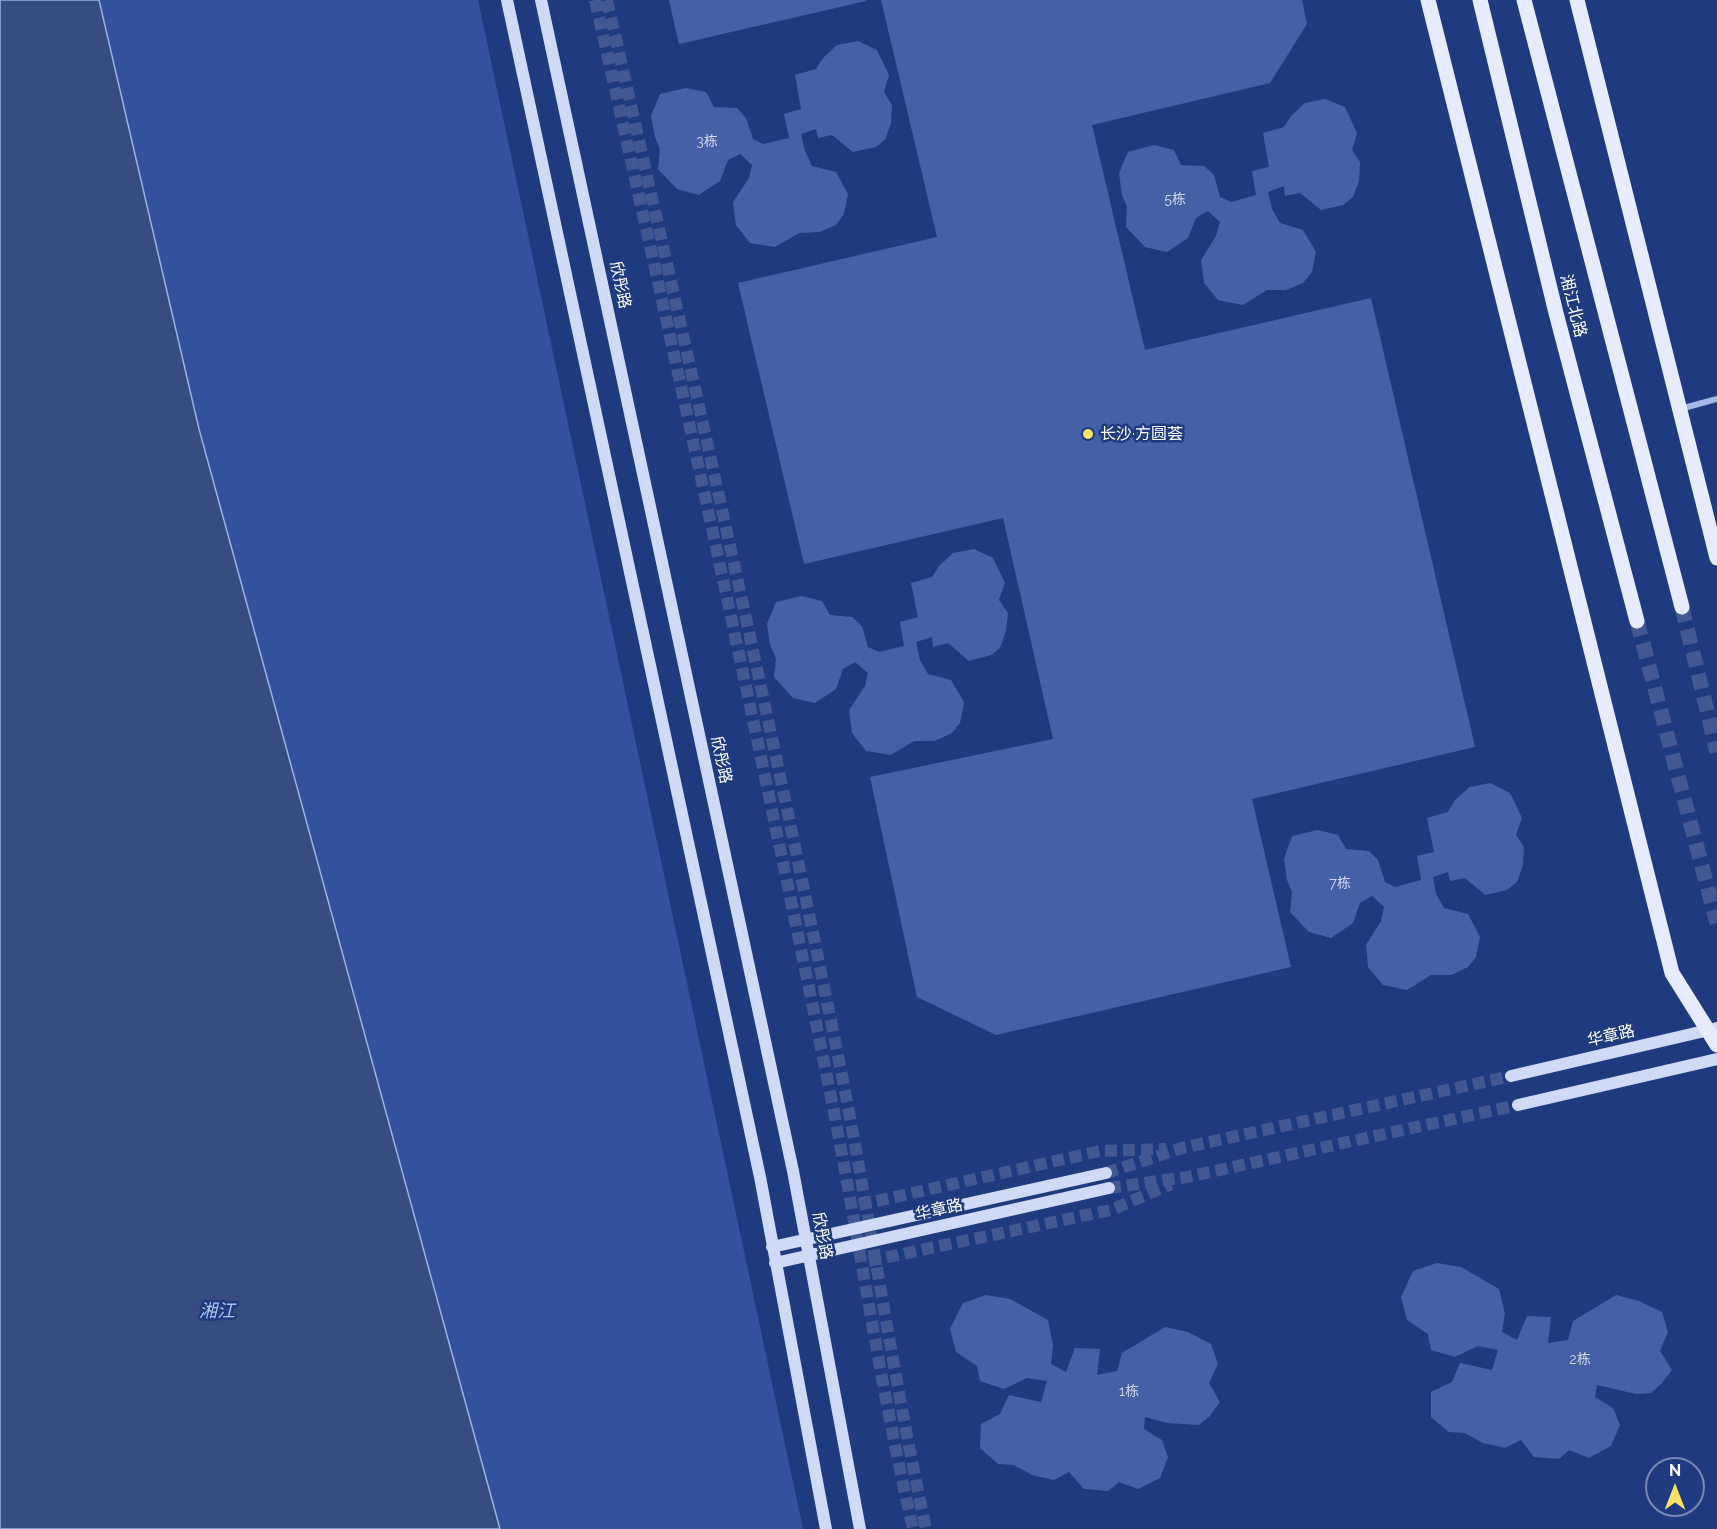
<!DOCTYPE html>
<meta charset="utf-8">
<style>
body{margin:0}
#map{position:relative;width:1717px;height:1529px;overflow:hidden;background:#1f3b80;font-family:Raleway,sans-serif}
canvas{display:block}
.north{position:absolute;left:1645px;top:1457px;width:60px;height:60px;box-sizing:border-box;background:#1f3b80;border:2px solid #7989b3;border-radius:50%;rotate:0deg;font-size:16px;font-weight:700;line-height:24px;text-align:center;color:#fff}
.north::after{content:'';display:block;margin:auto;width:21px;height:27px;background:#f6e264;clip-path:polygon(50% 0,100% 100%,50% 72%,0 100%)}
</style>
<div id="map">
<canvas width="1717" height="1529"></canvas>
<div class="north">N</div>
</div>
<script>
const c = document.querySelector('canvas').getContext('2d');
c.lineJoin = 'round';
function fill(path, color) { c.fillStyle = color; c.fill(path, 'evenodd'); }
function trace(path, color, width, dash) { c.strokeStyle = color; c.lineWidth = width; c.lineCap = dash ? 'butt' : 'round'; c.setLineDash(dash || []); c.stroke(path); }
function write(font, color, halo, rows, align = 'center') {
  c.font = font + ' Raleway,"Noto Sans SC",sans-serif'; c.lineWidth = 5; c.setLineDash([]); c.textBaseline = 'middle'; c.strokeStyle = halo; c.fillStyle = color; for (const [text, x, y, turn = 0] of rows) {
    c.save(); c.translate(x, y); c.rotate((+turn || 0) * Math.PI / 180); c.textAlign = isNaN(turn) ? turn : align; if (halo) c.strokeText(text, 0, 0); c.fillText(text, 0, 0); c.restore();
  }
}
fill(new Path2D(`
 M99,0h379l325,1529h-303l-301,-1100z`), '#33529e');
const water = new Path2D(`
 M0,0h99l100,429 301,1100h-500z`);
fill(water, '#374c7f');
trace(water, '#98b1e9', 1.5);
fill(new Path2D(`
 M669,0h197v1l-187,43z
 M881,0h421l5,24 -37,59 -178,42 53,225 226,-52 104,449 -223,52 39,168 -295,68 -79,-38 -47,-220 183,-38 -50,-221 -199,46 -66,-281 199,-46z
 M858,41l19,9 12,25 -5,17 8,13 -1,18 -6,17 -9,7 -23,5 -21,-17 -14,3 -2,-9 -15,5 4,17 7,15 24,6 12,22 -4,20 -8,11 -17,7 -20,1 -24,14 -25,-4 -14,-18 -3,-23 16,-24 3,-13 -12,-11 -12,6 -8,21 -21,14 -22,-6 -19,-20 2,-20 -5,-12 -4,-21 9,-22 26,-6 20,4 8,15 23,1 9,10 7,21 10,5 26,-6 -5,-24 17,-5 -6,-34 21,-6 7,-11 14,-13z
 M1325,99l20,8 12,26 -5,17 8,12 -1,19 -6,16 -10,8 -22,5 -21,-17 -15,3 -1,-10 -16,6 4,17 8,14 23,7 13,22 -4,20 -9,11 -17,7h-19l-24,15 -25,-5 -14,-17 -3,-23 15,-24 4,-14 -12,-11 -12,7 -8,20 -21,14 -22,-5 -19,-20 1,-20 -5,-12 -3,-22 9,-21 26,-7 20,5 7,15 23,1 10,9 6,22 11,5 25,-7 -4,-24 17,-4 -6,-34 21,-6 7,-11 14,-13z
 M974,549l19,9 12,25 -6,17 9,13 -2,18 -6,17 -9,7 -22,6 -21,-18 -15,4 -1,-10 -16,5 4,18 8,14 23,6 13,22 -4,21 -8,10 -17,8h-21l-23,14 -25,-4 -14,-18 -3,-23 16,-24 3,-13 -13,-11 -12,7 -7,20 -21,14 -22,-5 -19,-21 2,-19 -6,-13 -3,-21 9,-22 25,-6 21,5 8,14 22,2 10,9 6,21 11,5 25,-6 -4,-24 18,-5 -7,-34 21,-6 7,-11 14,-13z
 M1490,783l20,10 12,25 -6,17 8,12 -1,18 -6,17 -10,8 -22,5 -20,-17 -15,3 -2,-9 -15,5 3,17 8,14 24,6 12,23 -4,20 -8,10 -17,8h-20l-24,15 -24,-5 -15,-18 -2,-22 15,-24 3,-14 -12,-11 -12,7 -7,20 -22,15 -22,-6 -19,-20 2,-20 -5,-12 -3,-21 8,-23 26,-6 20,5 8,14 23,2 9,9 7,22 10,5 26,-7 -4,-24 17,-4 -7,-34 21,-6 7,-12 15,-13z
 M1437,1263l24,4 38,22 6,25 -3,18 15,8 10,-24 24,1 -3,26 20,-3 5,-19 43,-26 23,6 23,11 6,20 -8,19 12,19 -11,14 -10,9 -15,1 -39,-9 -2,12 18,11 7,17 -9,21 -22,12 -20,-8 -10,9 -25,-2 -13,-17 -16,8 -22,-5 -18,-10 -16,-1 -18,-15v-25l21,-10 8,-19 32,7 6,-20 -20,-4 -23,11 -24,-7 -3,-16 -21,-14 -6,-23 12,-26z
 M986,1295l24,4 38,21 5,25 -2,19 15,8 9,-24 25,1 -3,26 20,-4 5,-18 43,-26 23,5 23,12 7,20 -9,19 11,19 -10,14 -11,9 -32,-2 -22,-6 -1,12 18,11 6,17 -8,21 -22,11 -19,-7 -11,9 -24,-2 -15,-17 -15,8 -22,-5 -18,-10 -16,-1 -18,-16 1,-24 19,-10 9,-19 32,7 6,-21 -20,-3 -23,11 -24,-8 -3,-15 -21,-14 -6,-23 13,-26z`), '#4461a7');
trace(new Path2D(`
 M595,0c81,360 160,720 233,1082 30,149 51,299 85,447
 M607,0c82,360 164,720 236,1081 29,149 51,300 83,448
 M1106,1173l76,-25 329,-72
 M1109,1188l78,-11 331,-72
 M859,1205l241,-54 66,-2
 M869,1261l242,-51 60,-26`), '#415893', 12, [12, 6]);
trace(new Path2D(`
 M1682,607l35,145
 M1637,621l80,302`), '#415893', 15, [15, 8]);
trace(new Path2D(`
 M1680,409l37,-10`), '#a4b9e8', 6);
trace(new Path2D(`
 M507,0l253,1177 66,352
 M541,0l252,1171 67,358
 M1511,1076l206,-48
 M1518,1105l199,-46
 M772,1247l334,-74
 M775,1263l334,-75`), '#cfdaf6', 12);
trace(new Path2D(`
 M1428,0l244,973 45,72
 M1480,0l76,313 81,308
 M1524,0l158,607
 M1577,0l140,558`), '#e6ecfe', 15);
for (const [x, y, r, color] of [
 [1088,434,6,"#f6e264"]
]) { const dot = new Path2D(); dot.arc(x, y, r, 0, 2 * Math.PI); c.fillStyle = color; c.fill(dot); trace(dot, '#1f3b80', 2); }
write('14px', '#d0d8e9', null, [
 ["3栋",707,142],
 ["5栋",1175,200],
 ["7栋",1340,884],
 ["2栋",1580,1360],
 ["1栋",1129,1392]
]);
write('16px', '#fff', '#1f3b80', [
 ["欣彤路",620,285,78],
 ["湘江北路",1573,306,76],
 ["欣彤路",721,760,78],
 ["华章路",1611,1036,-13],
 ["华章路",939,1210,-13],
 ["欣彤路",822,1236,79]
]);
write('16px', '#fff', '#1f3b80', [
 ["长沙·方圆荟",1100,434]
], 'left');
write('italic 18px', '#afc3f0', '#1f3b80', [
 ["湘江",217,1312]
]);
</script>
